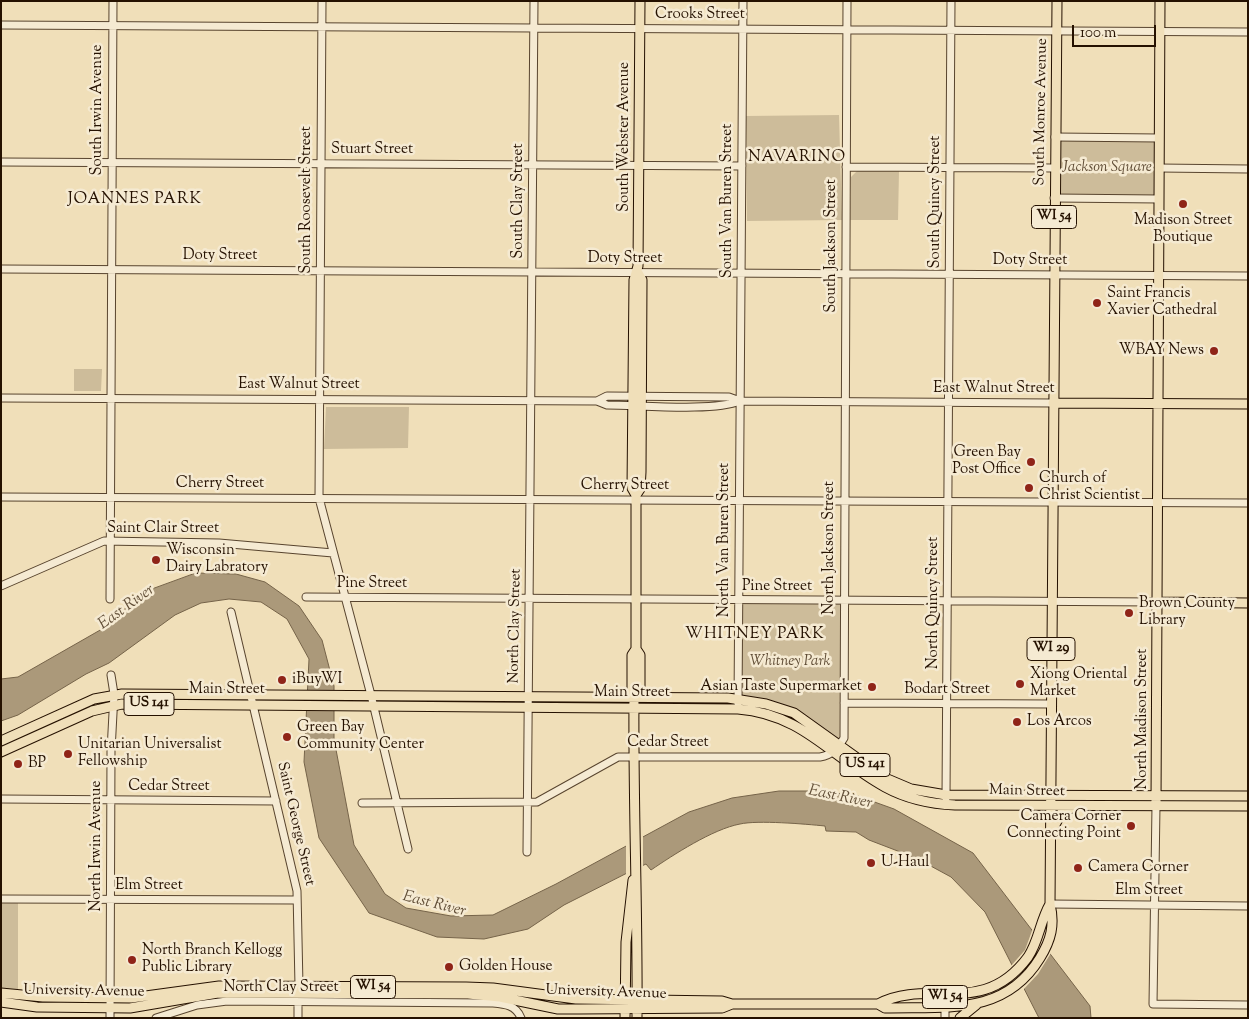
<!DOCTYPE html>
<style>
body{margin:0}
#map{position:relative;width:1249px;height:1019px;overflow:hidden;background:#f0dfb9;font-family:"Sorts Mill Goudy",serif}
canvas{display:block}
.frame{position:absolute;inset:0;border:2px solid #251100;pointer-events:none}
.scale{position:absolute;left:1072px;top:25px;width:84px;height:22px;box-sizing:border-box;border:2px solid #251100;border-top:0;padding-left:6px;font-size:15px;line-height:18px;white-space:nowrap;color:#251100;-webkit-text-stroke:4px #f5ead2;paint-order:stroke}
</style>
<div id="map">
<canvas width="1249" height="1019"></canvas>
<div class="frame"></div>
<div class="scale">100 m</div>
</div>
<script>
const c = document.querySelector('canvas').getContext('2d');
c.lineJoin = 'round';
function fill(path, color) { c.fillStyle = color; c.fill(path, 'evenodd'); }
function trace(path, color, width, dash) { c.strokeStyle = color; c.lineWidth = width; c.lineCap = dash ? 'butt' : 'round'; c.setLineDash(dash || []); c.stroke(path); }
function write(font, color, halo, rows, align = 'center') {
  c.font = font + ' "Sorts Mill Goudy",serif'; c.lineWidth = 5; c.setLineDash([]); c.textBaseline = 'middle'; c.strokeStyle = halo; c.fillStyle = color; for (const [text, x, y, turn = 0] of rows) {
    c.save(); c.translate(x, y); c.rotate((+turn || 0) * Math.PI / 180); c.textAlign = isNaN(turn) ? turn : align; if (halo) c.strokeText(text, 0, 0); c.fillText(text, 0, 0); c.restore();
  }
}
fill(new Path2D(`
 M839,115l3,105 -95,1 -1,-105z
 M1055,137l104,1v61l-105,-1z
 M857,171h42l-1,49h-48l1,-43z
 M74,369h28l-1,22h-27z
 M326,407h83l-1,41 -84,1z
 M738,600l105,1 1,137 -9,12c-36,-26 -54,-38 -97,-48z
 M1,899h17v96l-17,-2z`), '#cdbc9a');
const water = new Path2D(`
 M196,573l40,1 29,8 34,24 23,34 12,46v53l20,106 31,49 21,14 45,8 42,-1 63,-31 133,-72 43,-14 47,-7h36l40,4 39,14 79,44 117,153 1,12h-52l-54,-106 -34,-35 -35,-19 -47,-18 -13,-8 -30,-1 -1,-5c-20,-2 -67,-6 -85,-2 -27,5 -67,31 -89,46l-5,-6 -11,5 -71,36 -36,24 -44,10 -47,-2 -68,-24 -50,-75 -15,-76 5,-103 -22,-40 -26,-17 -32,-3 -28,4 -26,12 -66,48 -23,11 -68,41 -17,6v-42l17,-2 84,-48 42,-37z`);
fill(water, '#ab997a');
trace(water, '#756349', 1);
fill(new Path2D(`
 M643,834v34l-17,8v-33z
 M1033,928l18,25 -13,21 -16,17 -12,-24 15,-17z`), '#f0dfb9');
const minor = new Path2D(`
 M322,1l-3,497 52,197 37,154
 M1,25l1247,7
 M1055,137l104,1
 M1,162l741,4
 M846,167l209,1
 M1159,168l89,1
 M1054,198l105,1
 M1,269l1247,7
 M1,398l596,3 10,4c33,0 105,7 133,-4
 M597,401l10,-5 122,1 11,4 313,2
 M1,497l1247,6
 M1,586l103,-45 115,2 114,10
 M306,597l852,5
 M110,599l3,-598
 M231,612l66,279 2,95
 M738,703l5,-702
 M844,703l207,1
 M946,798l5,-797
 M1,799l275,2
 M362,803l175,-1 81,-45h202c12,-2 18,-9 24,-19l3,-737
 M1156,806l-3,198 95,1
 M527,852l7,-851
 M1,899l296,1
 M1050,904l198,2
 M298,1002v16
 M110,1018l1,-267 3,-57 -3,-19
 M156,1018l41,-13 30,-4 266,2c12,1 23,2 28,15
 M945,1018v-21`);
const major = new Path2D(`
 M1053,403l195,1
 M636,495l4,-6 1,-17 1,-192 -4,-7
 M1158,602l90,1
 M636,649l-4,6v37l2,5c-1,107 4,214 3,321
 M634,697l6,-5v-37l-4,-6v-154l-4,-7 2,-208 4,-14 2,-265
 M1,741l93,-42 28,-5 606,4 38,6 28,9 91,65 26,11 35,6 302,1
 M1,752l91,-41 30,-7 616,5c65,5 94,49 147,78 22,12 45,17 70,18l293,1
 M1156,801l4,-800
 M1052,830l10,-18 10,-4
 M1,993l42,4 88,1 88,-12 247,1 27,1 83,11 146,2 10,3h146l7,4c59,-2 119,9 155,-50 11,-18 15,-33 10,-54l7,-903
 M1,1002l36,5 93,1 88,-15 250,1 32,3 58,12h21l143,-1 10,-4
 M878,1004c51,-27 104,15 150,-47 11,-16 12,-36 22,-53
 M625,1018l1,-76 7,-62
 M960,1018l16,-13`);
trace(minor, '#58442e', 9);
trace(major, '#251100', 11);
trace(minor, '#f5ead2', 7);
trace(major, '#f0dfb9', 9);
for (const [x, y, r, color] of [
 [1183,204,5,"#8f2418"],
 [1097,303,5,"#8f2418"],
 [1214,351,5,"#8f2418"],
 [1031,462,5,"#8f2418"],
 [1029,488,5,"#8f2418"],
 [156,560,5,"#8f2418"],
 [1129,613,5,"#8f2418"],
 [282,680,5,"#8f2418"],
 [1020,684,5,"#8f2418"],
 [872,687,5,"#8f2418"],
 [1017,722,5,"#8f2418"],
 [287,737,5,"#8f2418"],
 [68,754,5,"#8f2418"],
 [18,764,5,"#8f2418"],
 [1131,826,5,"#8f2418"],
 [871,863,5,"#8f2418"],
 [1078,868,5,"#8f2418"],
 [132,960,5,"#8f2418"],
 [449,967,5,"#8f2418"]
]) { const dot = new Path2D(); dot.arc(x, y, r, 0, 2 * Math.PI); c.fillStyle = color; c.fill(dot); trace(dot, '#f5ead2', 2); }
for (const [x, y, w] of [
 [1054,217,45],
 [1051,649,48],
 [149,704,50],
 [865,765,50],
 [373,987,45],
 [945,997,45]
]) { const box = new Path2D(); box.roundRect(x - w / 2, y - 11.5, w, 23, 4); c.fillStyle = '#f5ead2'; c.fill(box); trace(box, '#251100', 1); }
write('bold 14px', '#251100', null, [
 ["WI 54",1054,217],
 ["WI 29",1051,649],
 ["US 141",149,704],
 ["US 141",865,765],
 ["WI 54",373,987],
 ["WI 54",945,997]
]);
write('15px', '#251100', '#f5ead2', [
 ["Crooks Street",700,15],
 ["South Irwin Avenue",98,110,-90],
 ["South Monroe Avenue",1042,112,-89],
 ["South Webster Avenue",625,137,-90],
 ["Stuart Street",372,150],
 ["South Roosevelt Street",307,200,-90],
 ["South Clay Street",519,201,-90],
 ["South Van Buren Street",728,201,-90],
 ["South Quincy Street",936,202,-90],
 ["South Jackson Street",832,246,-90],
 ["Doty Street",220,256],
 ["Doty Street",625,259],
 ["Doty Street",1030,261],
 ["East Walnut Street",299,385],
 ["East Walnut Street",994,389],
 ["Cherry Street",220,484],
 ["Cherry Street",625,486],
 ["Saint Clair Street",163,529],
 ["North Van Buren Street",725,540,-90],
 ["North Jackson Street",830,548,-90],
 ["Pine Street",372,584],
 ["Pine Street",777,587],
 ["North Quincy Street",934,603,-90],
 ["North Clay Street",516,626,-89],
 ["Main Street",227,690],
 ["Bodart Street",947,690],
 ["Main Street",632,693],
 ["North Madison Street",1143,719,-90],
 ["Cedar Street",668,743],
 ["Cedar Street",169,787],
 ["Main Street",1027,792,1],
 ["Saint George Street",295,824,77],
 ["North Irwin Avenue",97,846,-90],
 ["Elm Street",149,886],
 ["Elm Street",1149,891],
 ["North Clay Street",281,988],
 ["University Avenue",84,992,1],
 ["University Avenue",606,993,2]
]);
write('italic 15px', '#604d36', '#f5ead2', [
 ["Jackson Square",1107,168],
 ["Whitney Park",790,662]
]);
write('15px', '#251100', '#f5ead2', [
 ["Madison Street",1183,221,"center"],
 ["Boutique",1183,238,"center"],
 ["Saint Francis",1107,294],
 ["Xavier Cathedral",1107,311],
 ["WBAY News",1204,351,"right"],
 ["Green Bay",1021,453,"right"],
 ["Post Office",1021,470,"right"],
 ["Church of",1039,479],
 ["Christ Scientist",1039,496],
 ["Wisconsin",166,551],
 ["Dairy Labratory",166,568],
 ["Brown County",1139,604],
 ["Library",1139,621],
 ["Xiong Oriental",1030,675],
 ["Market",1030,692],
 ["iBuyWI",292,680],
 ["Asian Taste Supermarket",862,687,"right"],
 ["Los Arcos",1027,722],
 ["Green Bay",297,728],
 ["Community Center",297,745],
 ["Unitarian Universalist",78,745],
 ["Fellowship",78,762],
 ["BP",28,764],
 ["Camera Corner",1121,817,"right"],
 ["Connecting Point",1121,834,"right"],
 ["U-Haul",881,863],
 ["Camera Corner",1088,868],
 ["North Branch Kellogg",142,951],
 ["Public Library",142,968],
 ["Golden House",459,967]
], 'left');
c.letterSpacing = '1px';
write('16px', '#251100', '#f5ead2', [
 ["NAVARINO",797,158],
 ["JOANNES PARK",135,200],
 ["WHITNEY PARK",755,635]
]);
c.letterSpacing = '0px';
write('italic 16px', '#614e37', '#f5ead2', [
 ["East River",127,608,-36],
 ["East River",840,798,12],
 ["East River",434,905,14]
]);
</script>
